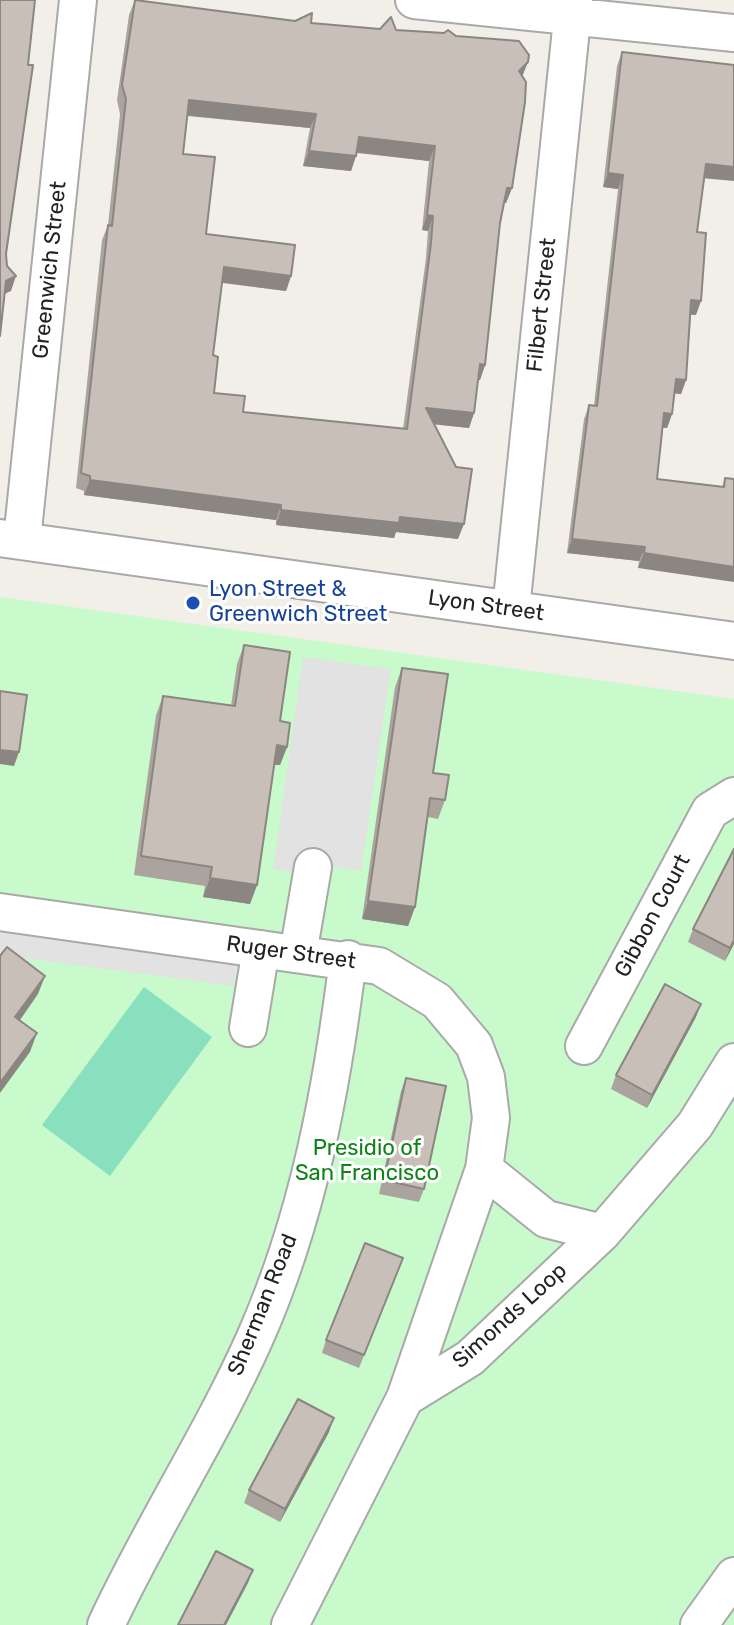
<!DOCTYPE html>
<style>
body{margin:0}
canvas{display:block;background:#f2efe9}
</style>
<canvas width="734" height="1625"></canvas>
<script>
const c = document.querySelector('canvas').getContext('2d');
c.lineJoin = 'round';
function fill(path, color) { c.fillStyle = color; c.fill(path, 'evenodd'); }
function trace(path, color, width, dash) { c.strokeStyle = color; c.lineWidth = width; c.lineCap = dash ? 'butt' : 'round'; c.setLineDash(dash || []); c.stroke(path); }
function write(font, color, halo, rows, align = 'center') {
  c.font = font + ' Rubik,sans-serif'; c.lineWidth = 6; c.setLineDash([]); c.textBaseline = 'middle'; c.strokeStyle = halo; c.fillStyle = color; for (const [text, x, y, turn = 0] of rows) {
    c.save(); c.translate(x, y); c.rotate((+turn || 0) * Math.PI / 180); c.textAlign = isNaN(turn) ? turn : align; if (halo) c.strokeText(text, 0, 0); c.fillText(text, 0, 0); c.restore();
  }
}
fill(new Path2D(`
 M0,597l734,102v926h-734z`), '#c8facc');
fill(new Path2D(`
 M144,987l68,50 -102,139 -68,-51z`), '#88e0be');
fill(new Path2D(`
 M303,657l88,12 -30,202 -32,-5 -32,7 -24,-4z
 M0,932l237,32 -3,22 -234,-31z`), '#e2e2e2');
const minor = new Path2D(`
 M414,0l320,33
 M0,538l734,103
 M22,540l56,-540
 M511,609l63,-609
 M0,912l379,54 58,35 37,44 12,32 5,41 -7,51 -79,229 -115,227
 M298,954l15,-87
 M248,1028l13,-79
 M584,1046l126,-235 24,-15
 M484,1169l62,50 56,14
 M405,1398l65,-40 132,-125 93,-108 39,-63
 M106,1625c45,-97 104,-187 148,-285 54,-121 78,-251 94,-381
 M699,1625l35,-49`);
trace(minor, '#a9a9a9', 40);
trace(minor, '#fff', 36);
fill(new Path2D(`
 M135,0l176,23 85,7 127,46 -11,112 -6,15h-2l-4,20 -15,142 -5,15h-2l-4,33 -5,15 -34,-4 23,115 -62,-7 -2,6 -118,-13v-5l-192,-25v-4l-8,-3 26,-248 6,-15 12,-111 -3,-14 12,-85zM187,116l123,12 -7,38 48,5 6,-18 72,8 -7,69 6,1 -2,27 -23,171 -160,-17 -29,-19 -1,-38 9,-72 64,8 5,-15 -85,-42 -23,-80z
 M622,52l82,126 -7,54 -1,83h-5l-5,65 -5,14 -6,-1 -3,21 -5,14h-4l-6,51 65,8 3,-9 9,1 -96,89 1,-7 -72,-8 17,-134 5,-14h5l24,-216 -15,-2 14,-121z
 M244,645l36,76 7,26 -7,18h-6l-17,120 -7,19 -47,-7 2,-11 -71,-11 22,-160 7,-19 68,10 6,-42z
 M402,668l31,105 12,27 -7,19 -10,-2 -13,90 -7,19 -46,-7 33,-232z
 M734,849v95l-9,17 -37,-19 5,-13z
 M696,1017l-49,91 -36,-19 5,-14z
 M406,1078l18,111 -5,13 -40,-8 22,-103z
 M403,1258l-44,110 -37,-15 4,-13z
 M329,1432l-49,90 -36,-19 5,-13z`), '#aba49e');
fill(new Path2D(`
 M528,62l-6,15 -3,-6z
 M189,100l127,14 -6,14 -127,-13z
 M359,137l76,9 -6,15 -76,-9z
 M309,151l47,5 -5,15 -48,-5z
 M706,164l28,3v14l-33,-3z
 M608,173l15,2 -5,14 -15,-2z
 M507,188h5l-6,15h-5z
 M427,215l6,1 -5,15 -6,-1z
 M224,267l67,9 -5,15 -68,-9z
 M16,276l-5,15 -11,5 6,-15z
 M691,300l10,1 -5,14 -10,-1z
 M480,364l5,1 -5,15 -5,-1z
 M676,379l10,1 -5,14 -10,-1z
 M426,408l48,5 -5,15 -48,-5z
 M664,413l8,1 -5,14 -8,-1z
 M90,480l191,25 -5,15 -192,-25z
 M281,510l119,7 64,7 -6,15 -62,-7 -2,6 -118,-13z
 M572,539l73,8 -6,14 -72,-8z
 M644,553l90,14v15l-96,-14z
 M277,745l10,2 -7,18 -10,-1z
 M0,750l19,2 -5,14 -14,-2z
 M210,878l47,7 -7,19 -47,-7z
 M368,901l47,6 -7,19 -46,-7z
 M734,940v4l-9,17 5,-13z
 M45,976l-7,18 -29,42 6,-19z
 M701,1004l-5,13 -49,91 5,-13z
 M37,1033l-7,19 -30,41v-10z
 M334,1418l-5,14 -49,90 5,-13z
 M253,1570l-5,13 -22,42h-2z`), '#8b8681');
const building = new Path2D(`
 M0,0h35l-7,65h5l-27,189 1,12 9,10 -10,5 -6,55z
 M135,0l160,21 17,-8 -1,10 69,6 11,-12 5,13 48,3 4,-3 8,6 63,5 10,14 -1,7 -9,9 7,11 -1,20 -13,86h-5l-7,35 -15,142 -5,-1 -6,49 -48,-5 30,59 16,2 -8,55 -64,-7 -1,6 -118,-13v-5l-191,-25v-4l-9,-3 27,-248 4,1 14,-127 -4,-14zM189,100l127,14 -7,37 47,5 3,-19 76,9 -8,69 6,1 -2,27 -24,186 -164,-17 2,-16 -31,-3 4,-36 -5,-2 11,-88 67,9 4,-31 -89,-11 9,-77 -32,-3z
 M622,52l112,13v102l-28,-3 -9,68 9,1 -5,68 -10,-1 -5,80 -10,-1 -4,35 -8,-1 -7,66 67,8 1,-9 9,1v88l-90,-14 1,-6 -73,-8 17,-134 8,1 26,-231 -15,-2z
 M244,645l46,7 -10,69 10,2 -3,24 -10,-2 -20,140 -47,-7 2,-11 -71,-11 22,-160 72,10z
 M402,668l46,6 -15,99 16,2 -4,25 -15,-2 -15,109 -47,-6z
 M0,691l27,4 -8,57 -19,-2z
 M734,849v91l-4,8 -37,-19z
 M7,947l38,29 -30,41 22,16 -37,50v-127z
 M665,984l36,20 -49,91 -36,-20z
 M406,1078l40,8 -22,103 -40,-9z
 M365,1243l38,15 -39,97 -38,-15z
 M298,1399l36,19 -49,91 -36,-19z
 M216,1551l37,19 -29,55h-46z`);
fill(building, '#c7bfb8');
trace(building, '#8b8681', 2);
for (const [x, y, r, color] of [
 [193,603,8,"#1a4fb4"]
]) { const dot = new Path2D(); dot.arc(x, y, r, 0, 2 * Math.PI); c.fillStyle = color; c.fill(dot); trace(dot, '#fff', 3); }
write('22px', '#222', '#fff', [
 ["Greenwich Street",50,270,-84],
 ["Filbert Street",542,305,-84],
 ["Lyon Street",486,606,8],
 ["Gibbon Court",653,916,-62],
 ["Ruger Street",291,953,8],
 ["Sherman Road",263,1305,-68],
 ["Simonds Loop",510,1316,-42]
]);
write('22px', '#164399', '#fff', [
 ["Lyon Street &",209,590],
 ["Greenwich Street",209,615]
], 'left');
write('22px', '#0c8416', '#fff', [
 ["Presidio of",367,1149],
 ["San Francisco",367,1174]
]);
</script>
